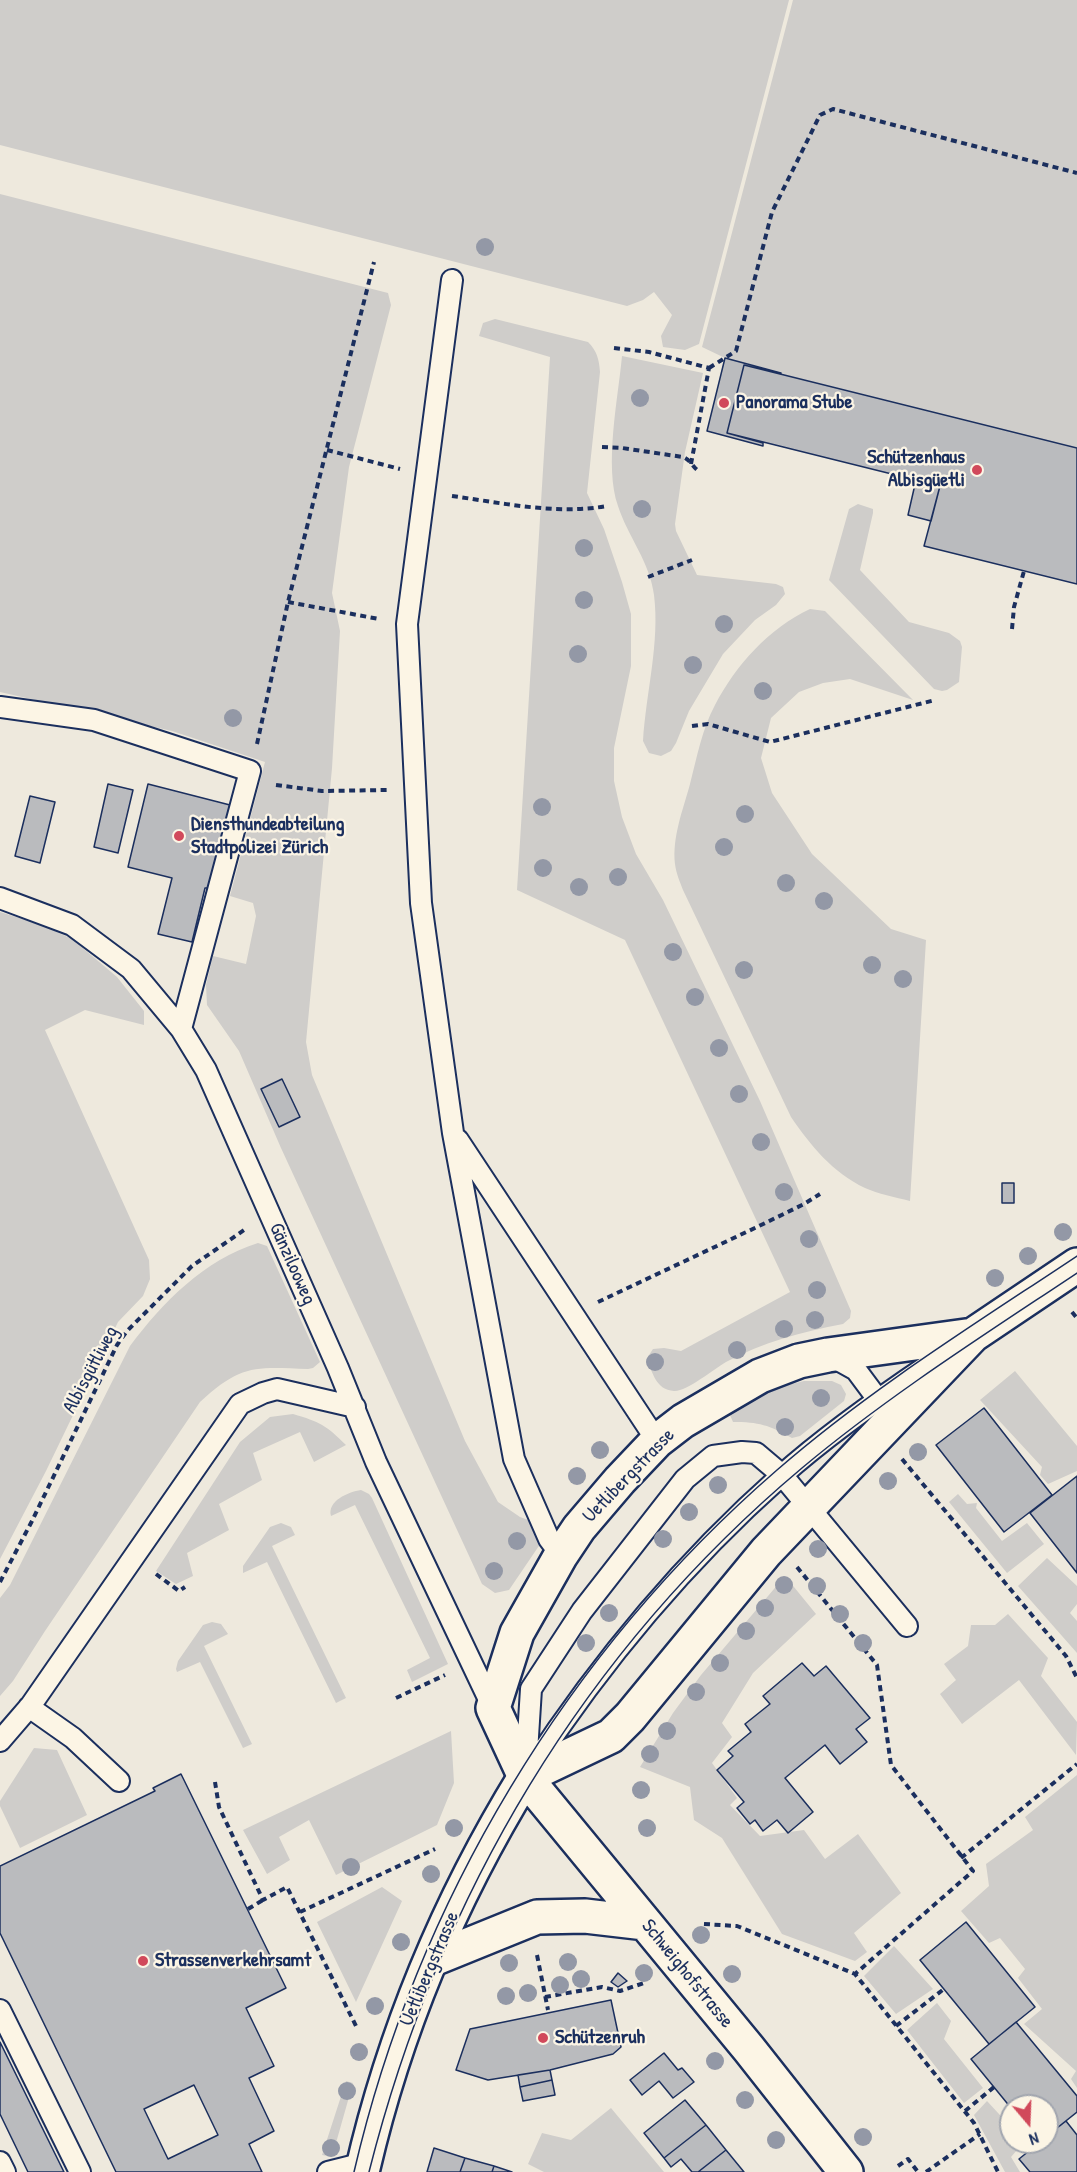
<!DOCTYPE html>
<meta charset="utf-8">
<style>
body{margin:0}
#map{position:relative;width:1077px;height:2172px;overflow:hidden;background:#eee9dd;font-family:"Patrick Hand",sans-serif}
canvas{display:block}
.north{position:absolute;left:999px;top:2094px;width:60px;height:60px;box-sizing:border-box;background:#fcf5e5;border:2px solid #a2a6af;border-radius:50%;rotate:161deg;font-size:16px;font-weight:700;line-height:24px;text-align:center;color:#1b2f5e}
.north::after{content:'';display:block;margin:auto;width:21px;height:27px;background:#d1495b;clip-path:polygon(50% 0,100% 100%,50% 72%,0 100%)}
</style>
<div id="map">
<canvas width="1077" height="2172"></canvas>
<div class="north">N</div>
</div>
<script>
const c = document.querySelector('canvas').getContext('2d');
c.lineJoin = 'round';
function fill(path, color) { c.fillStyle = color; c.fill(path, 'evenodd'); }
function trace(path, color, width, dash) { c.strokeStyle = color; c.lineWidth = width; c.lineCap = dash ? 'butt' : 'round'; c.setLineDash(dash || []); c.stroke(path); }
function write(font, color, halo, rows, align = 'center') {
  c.font = font + ' "Patrick Hand",sans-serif'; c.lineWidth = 4.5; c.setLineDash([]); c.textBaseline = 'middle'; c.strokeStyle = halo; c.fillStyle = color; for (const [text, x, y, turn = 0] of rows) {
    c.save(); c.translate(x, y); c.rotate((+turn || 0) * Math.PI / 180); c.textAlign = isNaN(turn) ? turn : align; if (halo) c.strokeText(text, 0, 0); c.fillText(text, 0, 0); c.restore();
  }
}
fill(new Path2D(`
 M0,0h789l-90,344 -14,6 -22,-3 -2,-11 11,-21 -18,-23 -11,8 -16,6 -627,-161z
 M793,0h284v448l-296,-74v-2l-56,-14 -23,-11z
 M0,194l388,99 3,12 -42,162 -17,126 8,38 -8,137 -26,274 6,33 153,366 33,61 22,15 11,4 16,13 -38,56 -14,3 -13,-9 -201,-436 -42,-97 -32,-46 -1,-20 7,-29 33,8 10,-48 -3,-13 -23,-7 35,-134 -93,-31 -172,-39z
 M495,319l93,23c9,9 11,17 12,30l-13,121 17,36 18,53 9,32v52l-17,82v33l8,36 14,37 27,46 97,201 91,210 -1,7 -7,6c-41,8 -80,18 -117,38 -12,7 -40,30 -52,29 -18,-1 -22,-19 -27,-33l6,-9 11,-1 17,3 109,-59 -165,-352 -108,-50 33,-533 -71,-21 4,-13z
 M622,356l81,17 -18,79 -10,72 1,7 21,44 79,9 7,3 2,7 -9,11 -21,15 -32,34 -34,57 -13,32 -5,8 -10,5 -12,-3 -6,-12c3,-49 17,-98 11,-146 -4,-33 -26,-58 -36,-89 -14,-40 0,-107 4,-150z
 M858,504l15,5v4l-13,57 49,52 40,11 11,8 2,6 -3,35 -12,8 -5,1 -8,-2 -105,-109 20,-71z
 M810,609l15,2 88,89 -63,-21 -27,4 -24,9 -28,26 -10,40 11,35 40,61 79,75 35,11 -16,261c-15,-4 -32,-7 -45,-13 -33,-16 -54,-42 -74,-71l-108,-227c-3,-8 -7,-17 -8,-26 -3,-27 8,-54 15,-80 7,-27 12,-55 25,-79 21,-40 54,-77 95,-96z
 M0,912l39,12 33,15 45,38 27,34v14l-59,-15 -40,20 104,230 1,19 -7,17 -25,26 -72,149 -46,88z
 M258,1243l9,3 53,116 -7,6 -5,1c-53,-2 -67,-5 -108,33l-155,229 -32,50 -13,15v-98l10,-13 120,-239c33,-44 74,-86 128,-103z
 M1015,1371l62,75v25l-29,13 -8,-9 2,-8 -62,-67z
 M804,1381h28l9,4 5,9 -2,7 -44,35 -8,2c-23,-13 -33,-16 -59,-16l-6,-14 28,-15z
 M293,1414c27,8 33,11 53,31l-32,17 -14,-30 -47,21 9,27 -43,24 10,26 -42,23 6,23 -17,8 -20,-13 84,-129 30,-25z
 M361,1490l8,4 3,4 76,166 -36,18 -5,-12 23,-12 -75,-153 -24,11c-4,-15 17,-24 30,-26z
 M958,1494l9,10 10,-1 -1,5 26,33 25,-18 17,21 -37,29 -58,-71z
 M281,1523l10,4 4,8 -23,11 74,152 -10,5 -69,-141 -24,11v-7l27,-39z
 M1047,1558l30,28v18l-7,9 7,8v32l-59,-67z
 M785,1576l31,38 -63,59 -31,50 10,14 -20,26 25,35 -7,7 30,31 44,-6 21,29 33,-25 43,59 -47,40 13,19 -12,9 -73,-27 -60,-96 -28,-18 -4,-33 -50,-20 33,-54 28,-38z
 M1008,1614l40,44 -7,18 36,46 -1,33 -57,-75 -57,44 -22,-30 16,-14 -12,-16 24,-18 3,-21h24z
 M212,1622l9,2 7,10 -24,12 48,98 -9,4 -43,-86 -23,10 -1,-3 2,-8 25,-36z
 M451,1731l3,52 -17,42 -101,50 -27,-55 -30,17 11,23 -23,14 -24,-44z
 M34,1748l23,2 30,65 -67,33 -20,-42v-5z
 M1077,1775v313l-6,-9 5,-8 -52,-47 18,-15 -24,-31 7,-9 -25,-31 -11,5 -28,-32 28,-25 -3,-22 47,-34 -8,-13z
 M382,1887l20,14 -46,101 -39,-80z
 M894,1946l39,43 -37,25 -32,-38z
 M937,2003l14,18 -7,18 39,49 -19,15 -57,-73z
 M346,2081l7,2 -21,74 -10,-2z
 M987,2101l24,26v15h13l-13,15 9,15h-15l-31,-57z
 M611,2108l53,64h-120l-16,-8 14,-31 29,7z`), '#cfcdca');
const building = new Path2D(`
 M725,358l56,15v1l-37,-9 -17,68 36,10v3l-56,-15z
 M744,365l333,83v136l-153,-38 16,-60 -213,-53z
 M916,480l24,6 -9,35 -23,-6z
 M108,784l25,6 -15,63 -24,-6z
 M148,784l82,21 -21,83h-4l-13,54 -34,-8 14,-56 -44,-11z
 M30,796l25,6 -15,61 -25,-7z
 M282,1079l18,38 -21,10 -18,-38z
 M1002,1183h12v20h-12z
 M984,1408l68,87 -48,37 -68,-87z
 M1077,1476v97l-47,-60z
 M802,1663l12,13 12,-10 44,52 -14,11 11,13 -27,22 -15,-19 -40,33 28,34 -25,21 -11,-13 -14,11 -8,-11 -5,4 -13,-16 7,-6 -27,-32 16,-14 -5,-5 23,-19 -6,-8 25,-20 -7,-8z
 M181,1774l105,214 -40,20 28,58 -25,12 25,53 -25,13 13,28h-146l-116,-239v-67l155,-75 -2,-3zM194,2085l24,50 -50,24 -24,-50z
 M966,1922l69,85 -46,37 -69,-84z
 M618,1973l9,8 -9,6 -7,-5z
 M611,2000l10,47 -8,7 -63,16 -62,10 -32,-10 14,-41z
 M1016,2022l61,74v16l-30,24v-30h-36v2l-40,-49z
 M0,2042l64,130h-36l-28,-58z
 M664,2053l14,17 4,-2 12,14 -21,16 -14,-17 -17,14 -12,-15z
 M550,2070l2,10 -32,7 -2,-12z
 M552,2080l3,15 -32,6 -3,-14z
 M685,2100l21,25 -42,33 -20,-25z
 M1066,2121l11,14v37h-47l-11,-13 21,-17h7v-6z
 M706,2125l20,25 -28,22h-6l-11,-13 -10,8 -7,-9z
 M434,2148l31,10 -5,14h-33z
 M726,2150l18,22h-46z
 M465,2158l29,8 -2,6h-32z
 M494,2166l18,6h-20z`);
fill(building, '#babbbe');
trace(building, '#1b2f5e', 1.5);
const lane = new Path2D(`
 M452,280l-45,344 14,279 32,230 61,326 35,80 12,16
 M0,707l94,13 156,51 -69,258
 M0,898l72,27 59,44 50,60 25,41 132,298 38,94 117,246
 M458,1140l199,301
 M829,1355l27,15 29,39
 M29,1707l44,31 46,43
 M0,1741l31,-36 209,-301 23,-11 14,-4 78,18
 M526,1768l5,-79 51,-78 103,-132 28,-23 29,-4 14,1 26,22 125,151
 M529,1772c71,-109 154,-209 252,-296 46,-41 97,-77 149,-112
 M0,2010l80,162
 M0,2162l5,10
 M328,2172l28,-7 7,1`);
const street = new Path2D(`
 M973,1335l-145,20 -29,6 -39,15 -77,45 -26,20 -37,39 -41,48 -18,27 -44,78 -24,75 32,69 86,-41 19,-19 136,-165 207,-217 104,-70`);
const secondary = new Path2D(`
 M431,1960l106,-43 48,-1 60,7
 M362,2172c32,-140 88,-273 163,-395l224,272 97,123`);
trace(lane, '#1b2f5e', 24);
trace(street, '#1b2f5e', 38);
trace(secondary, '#1b2f5e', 38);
trace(new Path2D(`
 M614,348l35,4 60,16 -18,96
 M709,368l27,-17 36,-139 48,-97 13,-6 244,64
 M602,447l20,1 61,9c8,3 10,11 17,15
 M327,450l73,19
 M452,496c51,7 104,19 155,10
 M648,577l44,-17
 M288,602l91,17
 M1012,629l2,-22 10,-36
 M692,726l16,-2 62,18 165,-42
 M257,744l31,-142 86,-340
 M276,785l46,6 66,-1
 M598,1302l159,-75 47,-23 16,-10
 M1072,1312l5,6
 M902,1459l164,197 11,22
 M797,1567l80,98 14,100 82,106 -118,103
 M156,1574l23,17 6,-4
 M0,1582l32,-61 85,-176 10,-14 65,-65 55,-38
 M396,1698l49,-23
 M215,1782l4,25 44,93 24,-13 70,141
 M961,1858l116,-94
 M248,1909l15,-9
 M300,1912l135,-63
 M704,1924l33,2 118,48 119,149 24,49
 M537,1955l11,55
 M545,1997l57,-10 18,4 24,-8
 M896,2026l48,-37
 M965,2111l29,-24
 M898,2166l10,-7 10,13
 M926,2172l54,-38`), '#1b2f5e', 4, [6, 4.5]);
trace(lane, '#fcf5e5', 20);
trace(street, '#fcf5e5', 33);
trace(secondary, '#fcf5e5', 33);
trace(new Path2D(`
 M354,2172c63,-271 213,-520 423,-702 93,-81 198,-146 300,-214
 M369,2172c70,-277 214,-520 433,-704 86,-72 182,-133 275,-195`), '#1b2f5e', 1.5);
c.fillStyle = '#9398a6';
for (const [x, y] of [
 [485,247],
 [640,398],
 [642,509],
 [584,548],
 [584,600],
 [724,624],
 [578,654],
 [693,665],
 [763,691],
 [233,718],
 [542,807],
 [745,814],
 [724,847],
 [543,868],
 [618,877],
 [786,883],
 [579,887],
 [824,901],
 [673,952],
 [872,965],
 [744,970],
 [903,979],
 [695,997],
 [719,1048],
 [739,1094],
 [761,1142],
 [784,1192],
 [1063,1232],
 [809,1239],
 [1028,1256],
 [995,1278],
 [817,1290],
 [815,1320],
 [784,1329],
 [737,1350],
 [655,1362],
 [821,1398],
 [785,1427],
 [600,1450],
 [918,1452],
 [577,1476],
 [888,1481],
 [718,1485],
 [689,1512],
 [663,1539],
 [517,1541],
 [818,1549],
 [494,1571],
 [784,1585],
 [817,1586],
 [765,1608],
 [609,1613],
 [840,1614],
 [746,1631],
 [586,1643],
 [863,1643],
 [720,1663],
 [696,1692],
 [667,1731],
 [650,1754],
 [641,1790],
 [454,1828],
 [647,1828],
 [351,1867],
 [431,1874],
 [701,1935],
 [401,1942],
 [568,1962],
 [509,1963],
 [644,1973],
 [732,1974],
 [581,1979],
 [560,1985],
 [528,1993],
 [506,1996],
 [375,2006],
 [359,2052],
 [715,2061],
 [347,2091],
 [745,2100],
 [863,2137],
 [776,2140],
 [331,2148]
]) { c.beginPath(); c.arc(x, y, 9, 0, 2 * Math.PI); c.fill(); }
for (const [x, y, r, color] of [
 [724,403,6,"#d1495b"],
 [977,470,6,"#d1495b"],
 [179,836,6,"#d1495b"],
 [143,1961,6,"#d1495b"],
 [543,2038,6,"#d1495b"]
]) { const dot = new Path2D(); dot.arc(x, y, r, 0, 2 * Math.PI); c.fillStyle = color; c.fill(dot); trace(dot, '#fcf5e5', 2); }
write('bold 20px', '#1b2f5e', '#fcf5e5', [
 ["Panorama Stube",736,403],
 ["Schützenhaus",965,458,"right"],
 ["Albisgüetli",965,481,"right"],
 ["Diensthundeabteilung",191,825],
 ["Stadtpolizei Zürich",191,848],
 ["Strassenverkehrsamt",155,1961],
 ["Schützenruh",555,2038]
], 'left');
write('20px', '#1b2f5e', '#fcf5e5', [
 ["Gänzilooweg",292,1264,66],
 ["Albisgütliweg",91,1370,-62],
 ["Uetlibergstrasse",629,1476,-46],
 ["Uetlibergstrasse",430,1969,-67],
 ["Schweighofstrasse",687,1974,51]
]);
</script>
